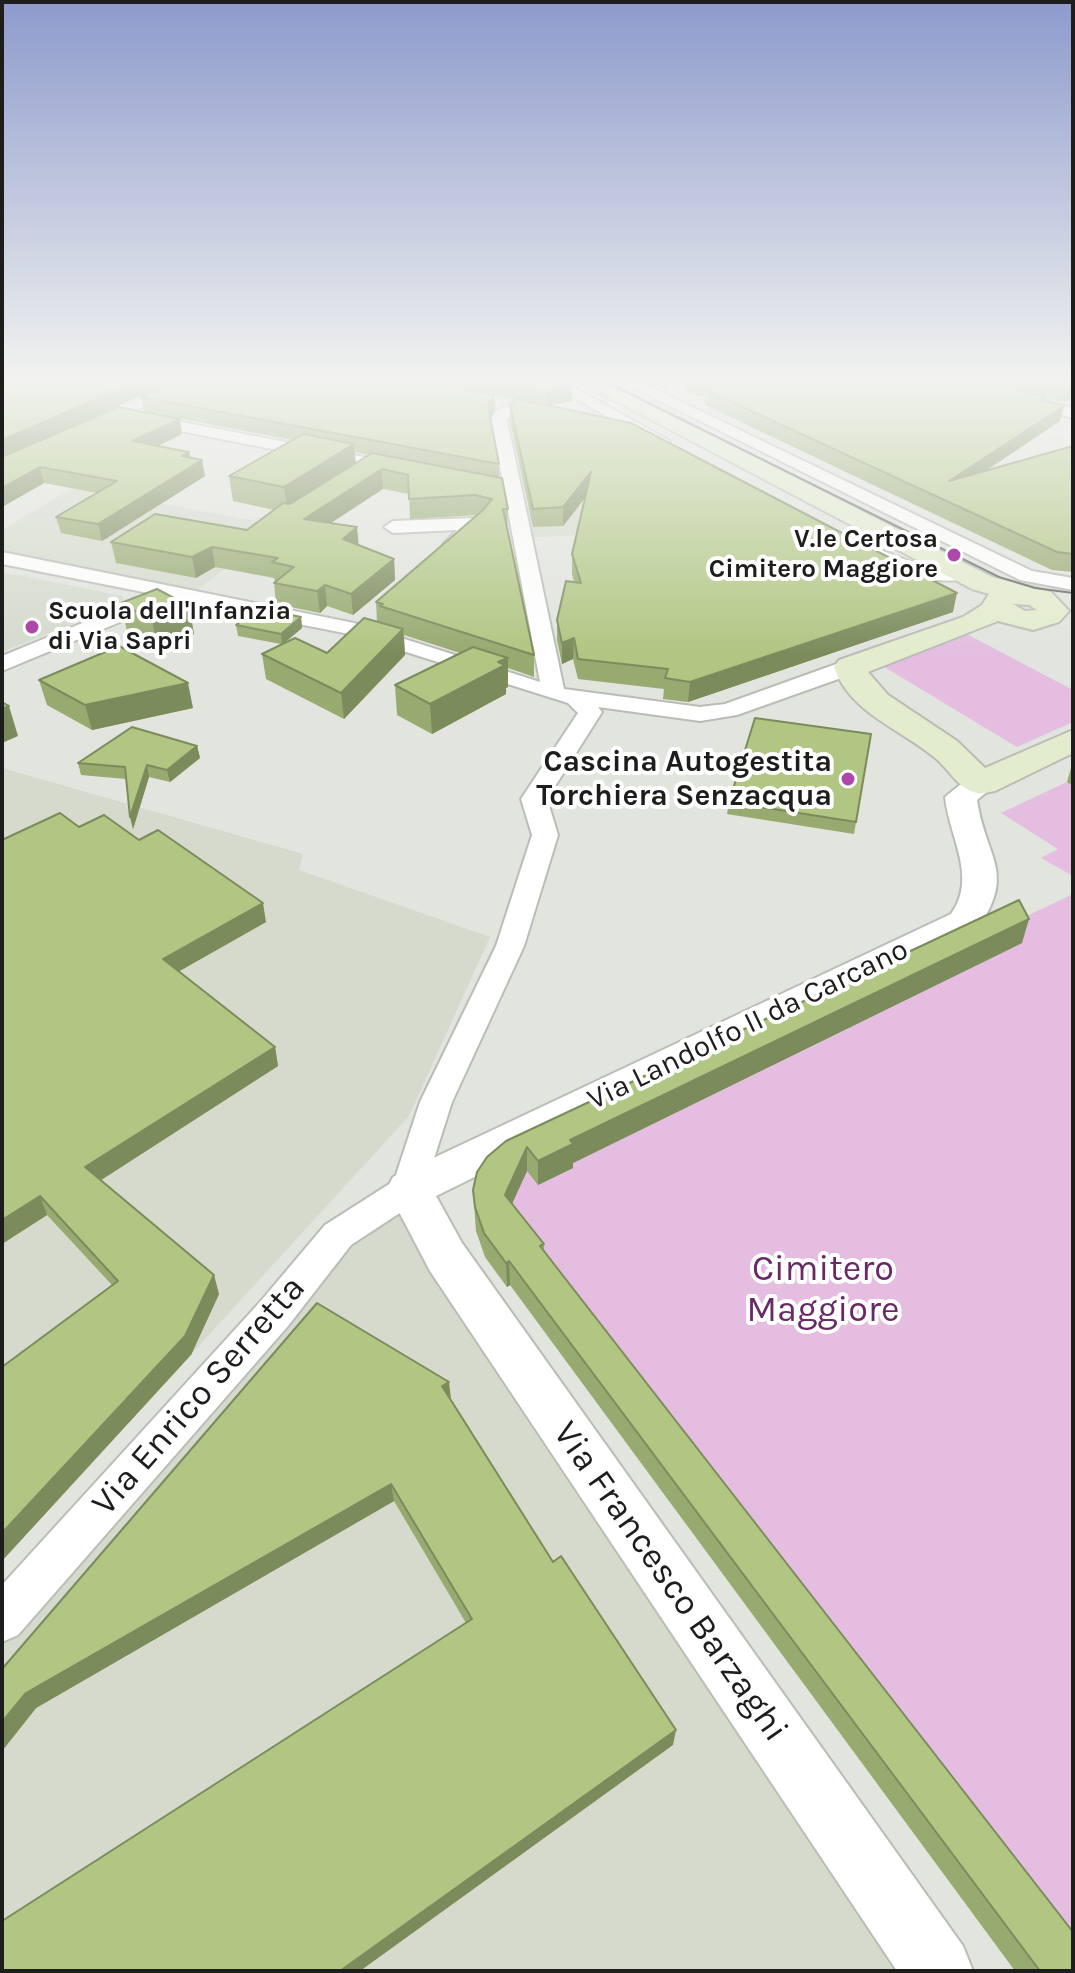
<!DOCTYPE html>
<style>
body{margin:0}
#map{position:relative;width:1075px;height:1973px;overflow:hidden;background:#e2e4de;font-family:Karla,sans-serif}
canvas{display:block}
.frame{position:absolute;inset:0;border:4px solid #1d1d1b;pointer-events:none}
</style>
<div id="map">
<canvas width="1075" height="1973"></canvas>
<div class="frame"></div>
</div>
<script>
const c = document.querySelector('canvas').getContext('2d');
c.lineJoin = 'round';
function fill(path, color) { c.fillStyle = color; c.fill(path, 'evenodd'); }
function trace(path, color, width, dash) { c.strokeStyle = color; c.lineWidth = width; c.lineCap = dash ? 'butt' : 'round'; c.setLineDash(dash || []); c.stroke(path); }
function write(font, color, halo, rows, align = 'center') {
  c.font = font + ' Karla,sans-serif'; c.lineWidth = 8; c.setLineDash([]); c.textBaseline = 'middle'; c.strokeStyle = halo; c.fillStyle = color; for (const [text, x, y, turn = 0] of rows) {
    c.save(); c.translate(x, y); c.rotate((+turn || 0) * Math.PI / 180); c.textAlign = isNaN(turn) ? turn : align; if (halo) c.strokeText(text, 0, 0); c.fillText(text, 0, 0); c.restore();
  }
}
fill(new Path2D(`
 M72,488l209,37 -89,69 -190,-37v-27z
 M619,503l20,28 -112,7 -6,-30z
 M2,572l121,24 1,7 -122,49z
 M2,768l301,86 -4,16 191,67 -81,179 -407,445z
 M405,1203l512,768h-915v-329l360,-413z`), '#d5dacd');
fill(new Path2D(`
 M959,630l114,60v32l-56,25 -141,-85z
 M1073,779v97l-32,-18 17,-9 -57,-36z
 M1073,894v1077l-563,-686 -3,2 -22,-30 3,-2 -12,-24 -1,-26 78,-62z`), '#e4bde0');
const minor = new Path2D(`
 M541,379h18l111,62 -14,3z
 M616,379h18l398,192 41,7v12l-53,-10z
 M940,379h23l110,29v10z
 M514,402l13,3 -20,15 57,269 136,18 25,-3 117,-42h16l3,5 -3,5 -121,43 -37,6 -102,-14 4,5 -55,87 11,36 -34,111 -72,156 -31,97 -70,46 -63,81 -270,309 -16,7v-57l258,-283 65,-77 69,-44 26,-79 76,-156 36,-111 -11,-36 57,-86 -10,-10 -219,-69 -181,-36 -2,5 -164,68v-15l151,-62 -151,-30v-12l352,71 186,59 -35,-187 -45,-9 -3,-4 9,-5 37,7 -12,-64 6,-10z
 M140,414l260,50 8,5 -8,5 -266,-52 -2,-3z
 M476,518l6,2v8l-30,22 -9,-6 14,-14 -64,3 -9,-6 9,-6z
 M881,550l43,17 41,1 10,6 -3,4c-34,8 -68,-3 -98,-18l-3,-4z`);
const tertiary = new Path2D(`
 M982,774l11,2 5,7 -21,17c9,60 40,71 0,130l-541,266 26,47 501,703 10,25h-76l-467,-700 -43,-82 6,-12 558,-263c27,-37 -2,-77 -6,-117l26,-21z`);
const secondary = new Path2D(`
 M574,379h27l391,198 59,15 18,19 -10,11 -26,8 -35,-9 -130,51 20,23 69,46 28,27 88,-38v23l-78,38c-9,2 -16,4 -24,0 -15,-6 -24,-24 -37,-34 -35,-29 -84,-44 -100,-90l5,-7 124,-43 19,-12 7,-11 -17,-5zM1013,604l16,1 8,5 -12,1z`);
trace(minor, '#babcb6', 4);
trace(tertiary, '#babcb6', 4);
trace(secondary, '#babcb6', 4);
fill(minor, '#fff');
fill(tertiary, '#fff');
fill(secondary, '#e3eccd');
trace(new Path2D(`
 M600,379l399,198 36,11 38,5`), '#6a6b68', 2);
fill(new Path2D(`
 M2,379h176l-133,60 137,-5 -24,12 31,6 1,6 15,18 -103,65 -41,-8 -5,-16 41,-24 -53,-10 -42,24z
 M179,379h379l14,22 -24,4 405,207 -265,90 -25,-3 1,-10 -86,-10 -5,-20 -11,5 -5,-24v-20l17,-38 -2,-8v-20l14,-57 -23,29 -30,1 -23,-106v-16l6,-5 -22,-5 1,15 -5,8 9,46v13l9,32 -1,20 27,126v22l-26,-9v19l-2,1v6l-74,40 -35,-19 -2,-30 65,-32 -56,-18 1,20 -61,64 -78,-40 -4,-25 19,-10 -43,-8 -2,-11 65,-8 1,11 -17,14 42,11 50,-31 -1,-20 101,-87 -67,4 -1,-25 -26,-5 -52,34 26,4 1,18 36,14 1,21 -42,35 -26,-9 -7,7 -44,-9 -2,-21 1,-1 -1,-4 -59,-11 -19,11 -80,-15 -5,-21 136,-12 27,-20 -41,-9 -4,-25 63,-36 -148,-28 -3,-15zM355,452l13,3 -12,8z
 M640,379h38l-15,9z
 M687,379h386v19l-10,4 -17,-4 -1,3 15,20 -74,50 87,-25v126l-21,-2 -347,-165v-8l-19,-4z
 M121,603l68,3 5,28 -36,15 -31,-18z
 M39,680l154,28 -101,22 -45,-25z
 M871,734l-17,100 -127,-20 2,-12z
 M197,746l3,12 -30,24 -21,-5 -16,52 -7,-50 -45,-4 -3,-12z
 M1073,761v25l-6,-4z
 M79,827l60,13 127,82 -88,50 97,75 3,19 -178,114 119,114 -28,61 -79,-70 -65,-70 -45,29z
 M1022,943l-449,220v5l-35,17 -11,-14 -15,33 32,40v8l529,719h-58l-505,-686 -3,2 -22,-30 -9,-26 -3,-41 14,-33z
 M451,1400l102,162 120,183 -207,-122 -72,-122 -358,207 -34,43v-82z`), '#97aa70');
fill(new Path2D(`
 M143,379h35l-176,79v-18z
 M664,379h14l-15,9z
 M1073,385v13l-10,4 4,-14z
 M572,386v15l-26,5v-15z
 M494,395l1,15 -7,11v-15z
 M1064,406l-4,15 -115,76 4,-16z
 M180,419l2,15 -47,23 -3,-16z
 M354,444l2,25 -68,43 -4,-25z
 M189,452l3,15 10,-7 3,16 -103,65 -4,-17 84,-68z
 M40,467l4,16 -42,24v-19z
 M382,469l1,20 -77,50 -2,-20z
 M591,472v18l-28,36v-19z
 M357,527l2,21 -16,-9z
 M212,547l3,20 -19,11 -4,-21z
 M394,559l1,21 -42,35 -2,-21z
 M325,585l2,21 -7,7 -3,-22z
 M957,593l-4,19 -265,90 2,-20z
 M189,606l5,28 -36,15 -6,-29z
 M301,617l1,11 -20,17 -1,-11z
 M403,629l2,26 -61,64 -3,-26z
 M574,638l-1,21 -11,5v-21z
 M508,658v29l-2,1v6l-74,40 -2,-30 68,-42z
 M188,683l5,25 -101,22 -7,-25z
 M9,706l9,30 -16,7v-34z
 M197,746l3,12 -30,24 -3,-12z
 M147,765l2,12 -16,52 -3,-12z
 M263,903l3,19 -99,56 -4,-19z
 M1029,919l-7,24 -449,220v5l-35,17v-24l32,-21z
 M275,1047l3,19 -186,120 -7,-19z
 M527,1147v24l-22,48v-24z
 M40,1196l7,19 -45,29v-24z
 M509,1261l1,24 -3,2 -1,-24z
 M214,1275l5,19 -28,61 -189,206v-28z
 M449,1382l2,17 -9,-13z
 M391,1484l3,17 -358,207 -34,43v-29l24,-29z
 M676,1730l-3,15 -313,226h-20z`), '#7b8b5b');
const building = new Path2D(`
 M2,379h141l-141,61z
 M179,379h232l83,16 -6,11 11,58 -358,-67z
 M484,379h74l14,7 -26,5z
 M689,379h292l65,18 -6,3 24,6 -115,75 124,-35v108l-16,-2 -351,-162 9,-5z
 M1033,379h40v6l-6,3z
 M518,399l113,24 326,170 -267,89 -25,-4 3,-9 -90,-10 -4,-21 -12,5 -5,-23 9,-39 15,2 -9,-29 19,-82 -28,35 -30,2 -23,-104z
 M118,407l62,12 -48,22 57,11 -7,4 20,4 -104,64 -42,-7 61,-36 -77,-14 -38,21v-31z
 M303,434l51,10 -70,43 -55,-11z
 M372,453l130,25 6,31h-5l31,146 -154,-49 3,-2 -7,-2 107,-92 9,-11 -17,-4 -66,4 -1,-24 -26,-6 -78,50 53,8 -14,12 51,20 -43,35 -26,-9 -8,6 -43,-8 20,-16 -22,-5 6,-4 -66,-11 -20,10 -81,-15 44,-28 92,16 36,-27 7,1z
 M157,589l32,17 -37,14 -31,-17z
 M257,608l44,9 -20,17 -45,-9z
 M364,618l39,11 -62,64 -79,-39 33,-16 32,15z
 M119,646l69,37 -103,22 -46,-25z
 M473,647l35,11 -10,4 7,3 -75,39 -35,-19z
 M2,702l7,4 -7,3z
 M755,718l116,16 -15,88 -127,-20z
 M132,727l65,19 -30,24 -20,-5 -17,52 -5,-50 -47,-4z
 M60,813l19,14 25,-12 35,25 19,-10 105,73 -100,56 112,88 -190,120 129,108 -29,61 -183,197v-166l116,-86 -78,-85 -38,24v-380z
 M1019,900l10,19 -459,221 3,4 -35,17 -11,-14 -22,48 39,49 -4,2 533,686v39h-33l-531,-710 -3,2 -22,-30 -9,-26 -2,-17 4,-18 10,-15 19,-16z
 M317,1303l132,79 -7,4 111,176 8,-6 115,174 -336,241h-338v-50l470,-302 -81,-135 -365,209 -24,29v-53z`);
fill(building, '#b0c682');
trace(building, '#7b8b5b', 2);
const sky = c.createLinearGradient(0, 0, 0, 655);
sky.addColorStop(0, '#8d9acc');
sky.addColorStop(0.58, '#f2f3f0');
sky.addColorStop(1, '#f2f3f000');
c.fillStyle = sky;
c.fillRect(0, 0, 1075, 655);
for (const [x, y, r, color] of [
 [954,555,8,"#ae47ab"],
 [32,627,8,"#ae47ab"],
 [848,779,8,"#ae47ab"]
]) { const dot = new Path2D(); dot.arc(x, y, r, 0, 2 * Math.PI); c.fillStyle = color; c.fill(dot); trace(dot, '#fff', 3); }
write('bold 26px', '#1d1d1b', '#fff', [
 ["V.le Certosa",938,540],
 ["Cimitero Maggiore",938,570],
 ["Scuola dell'Infanzia",48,612,"left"],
 ["di Via Sapri",48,642,"left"]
], 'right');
write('bold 30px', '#1d1d1b', '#fff', [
 ["Cascina Autogestita",832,762],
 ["Torchiera Senzacqua",832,796]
], 'right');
write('30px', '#1d1d1b', '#fff', [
 ["Via Landolfo II da Carcano",748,1025,-26]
]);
write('36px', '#692967', '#fff', [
 ["Cimitero",823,1270],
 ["Maggiore",823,1311]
]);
write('36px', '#1d1d1b', '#fff', [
 ["Via Enrico Serretta",199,1396,-49],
 ["Via Francesco Barzaghi",670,1582,55]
]);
</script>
